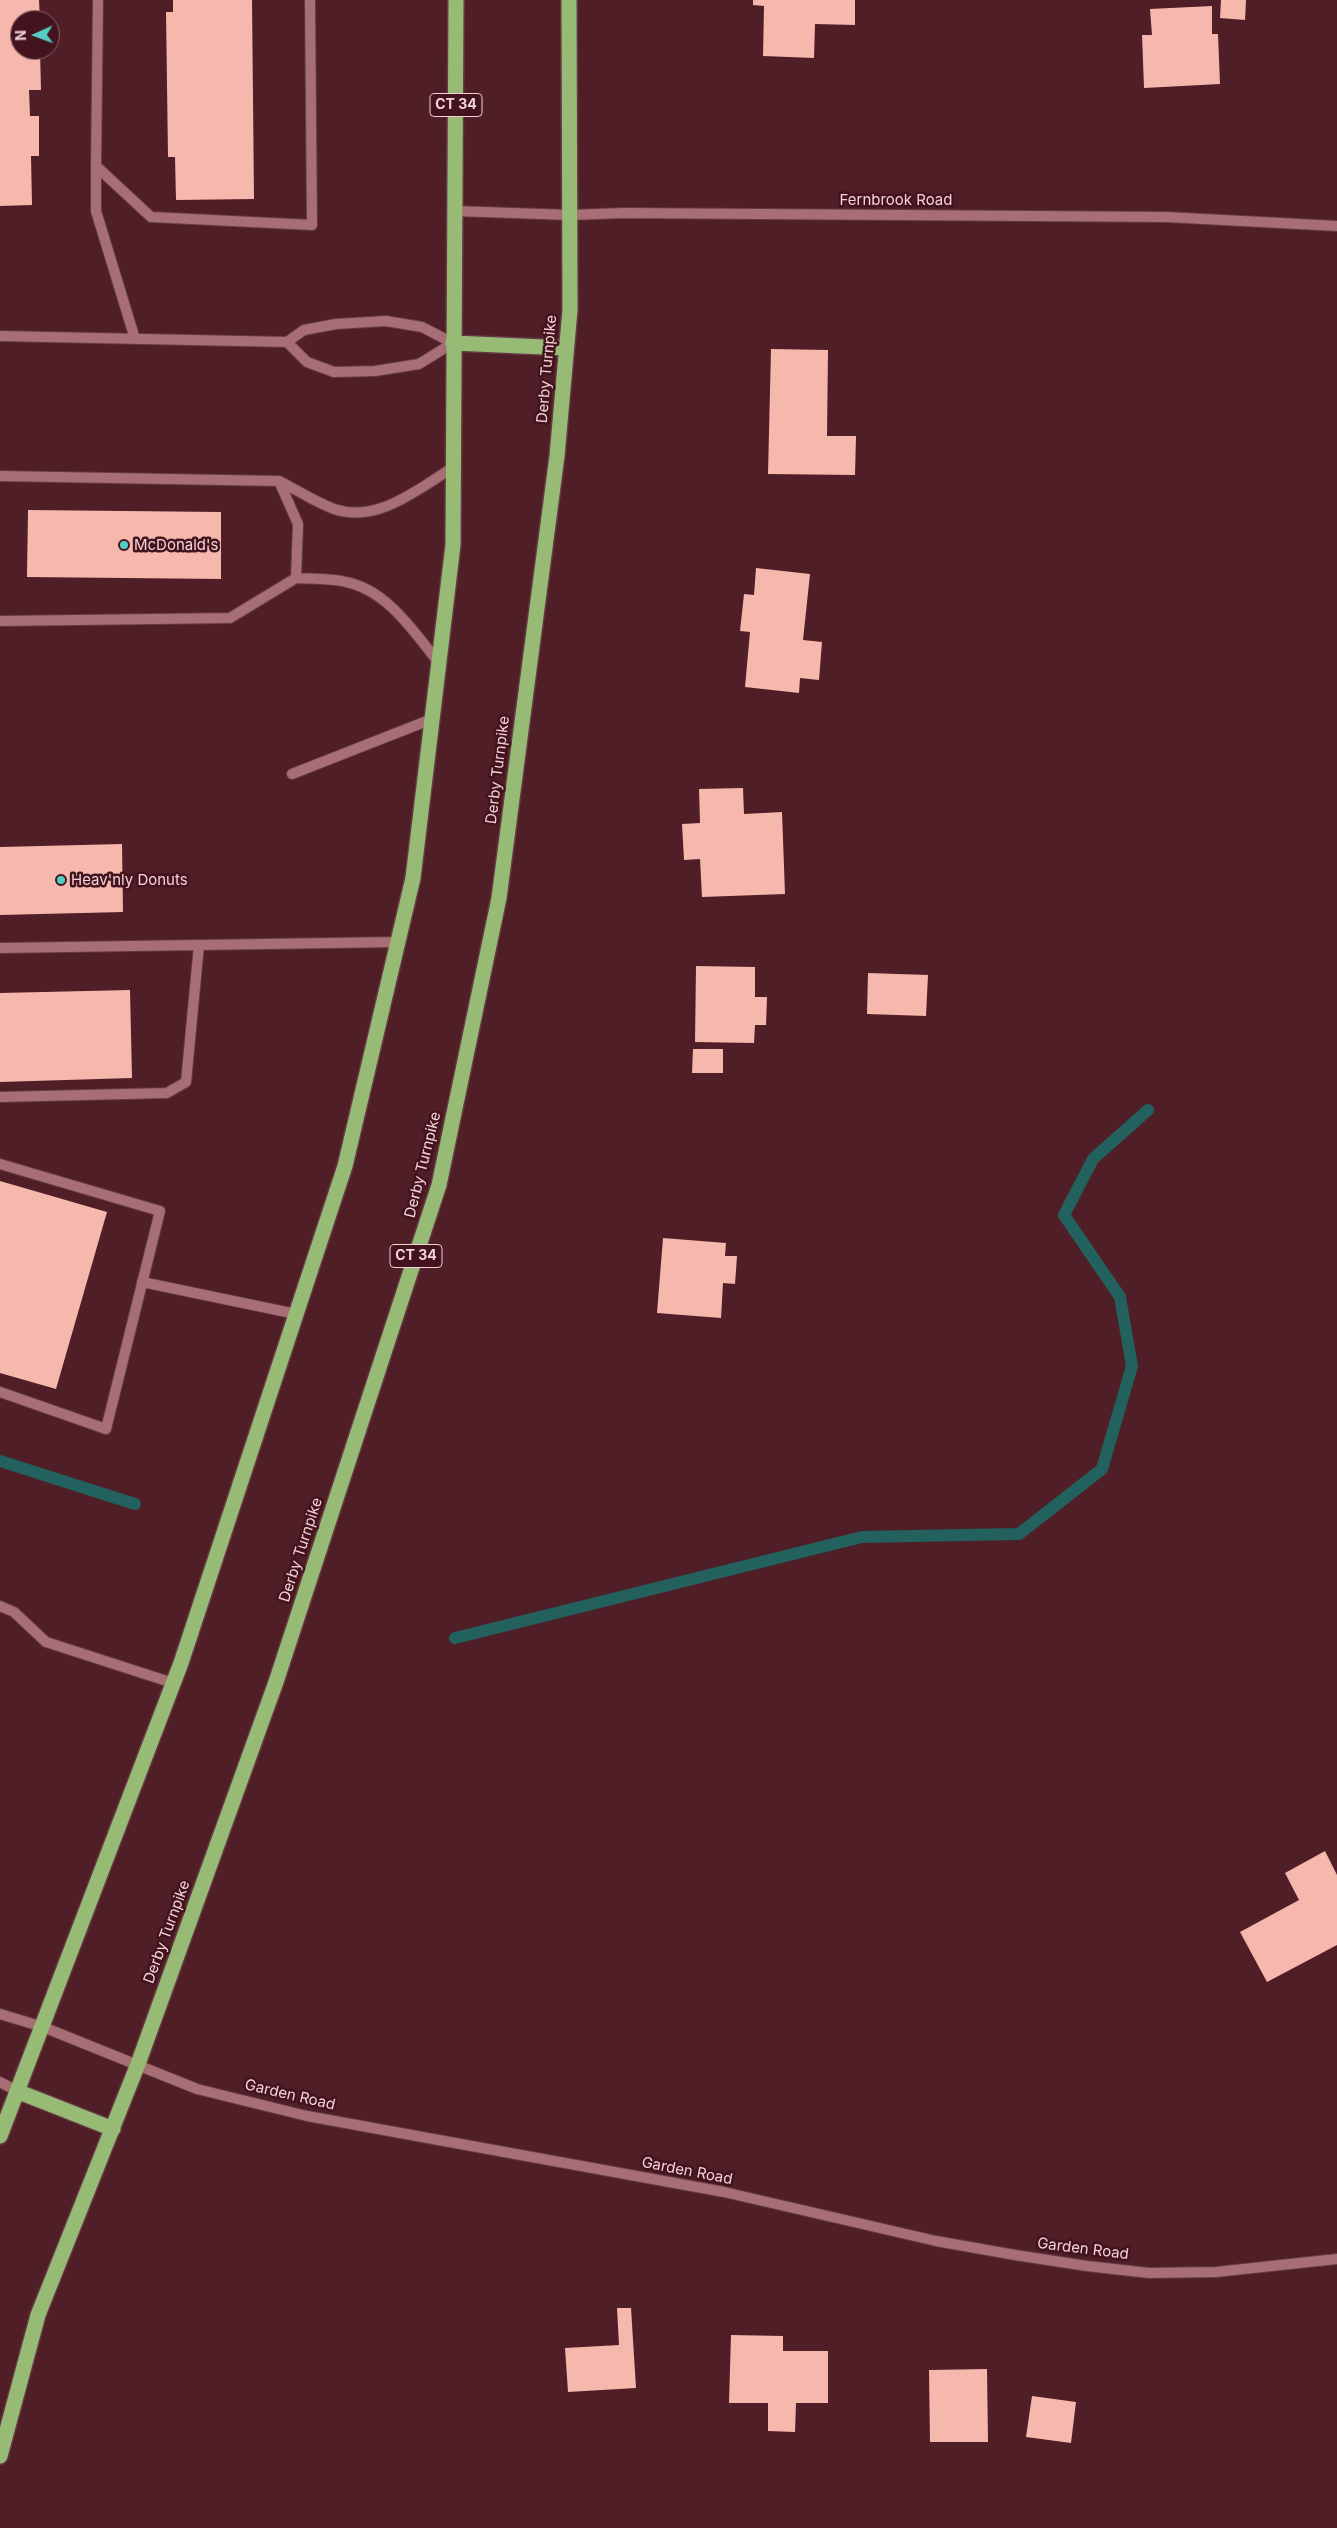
<!DOCTYPE html>
<style>
body{margin:0}
#map{position:relative;width:1337px;height:2528px;overflow:hidden;background:#4f1e27;font-family:Inter,sans-serif}
canvas{display:block}
.north{position:absolute;left:10px;top:10px;width:50px;height:50px;box-sizing:border-box;background:#43141e;border:1px solid #8a6068;border-radius:50%;rotate:268deg;font-size:14px;font-weight:700;line-height:20px;text-align:center;color:#f4d3d7}
.north::after{content:'';display:block;margin:auto;width:18px;height:22px;background:#54cdc7;clip-path:polygon(50% 0,100% 100%,50% 72%,0 100%)}
</style>
<div id="map">
<canvas width="1337" height="2528"></canvas>
<div class="north">N</div>
</div>
<script>
const c = document.querySelector('canvas').getContext('2d');
c.lineJoin = 'round';
function trace(path, color, width, dash) { c.strokeStyle = color; c.lineWidth = width; c.lineCap = dash ? 'butt' : 'round'; c.setLineDash(dash || []); c.stroke(path); }
function fill(path, color) { c.fillStyle = color; c.fill(path, 'evenodd'); }
function write(font, color, halo, rows, align = 'center') {
  c.font = font + ' Inter,sans-serif'; c.lineWidth = 5; c.setLineDash([]); c.textBaseline = 'middle'; c.strokeStyle = halo; c.fillStyle = color; for (const [text, x, y, turn = 0] of rows) {
    c.save(); c.translate(x, y); c.rotate((+turn || 0) * Math.PI / 180); c.textAlign = isNaN(turn) ? turn : align; if (halo) c.strokeText(text, 0, 0); c.fillText(text, 0, 0); c.restore();
  }
}
trace(new Path2D(`
 M0,1461l135,43
 M455,1638l407,-101 157,-3 83,-65 30,-103 -12,-69 -56,-82 29,-56 55,-49`), '#22615e', 12);
fill(new Path2D(`
 M0,0h39l1,20h-20v30h20l1,40h-12l1,26h9v40h-8l1,49 -32,1z
 M173,0h79l2,199 -78,1 -1,-43h-7l-2,-145h7z
 M753,0h102v25l-40,-1 -1,34 -51,-2 1,-50 -11,-1z
 M1221,0h25l-1,20 -25,-2z
 M1212,6v28h6l2,50 -76,4 -2,-53h10l-2,-26z
 M771,349l57,1 -1,86h29l-1,39 -87,-1z
 M28,510l193,2v67l-194,-2z
 M756,568l54,6 -7,66 19,2 -3,38 -19,-2 -1,15 -54,-6 5,-55 -10,-1 4,-37 10,1z
 M743,788l1,26 38,-2 3,82 -83,3 -2,-38 -16,1 -2,-36 18,-1 -1,-34z
 M122,844l1,68 -123,3v-68z
 M696,966l59,1v30h12l-1,28h-11l-1,18 -59,-1z
 M868,973l60,2 -2,41 -59,-2z
 M130,990l2,88 -132,4v-89z
 M693,1049h30v24h-31z
 M0,1181l107,31 -51,177 -56,-16z
 M663,1238l63,5 -1,13h12l-2,28 -12,-1 -2,35 -64,-5z
 M1325,1851l12,24v70l-70,37 -27,-50 59,-32 -14,-27z
 M617,2308h14l5,80 -68,4 -3,-44 54,-3z
 M731,2335l52,1v15h45v52h-32l-1,29 -27,-1v-28h-39z
 M987,2369l1,73h-58l-1,-72z
 M1032,2396l44,6 -5,41 -45,-6z`), '#f6b8ad');
const lane = new Path2D(`
 M98,0l-2,166 55,51 161,8 -2,-225
 M96,166v45l39,128
 M0,336l287,6 17,-12 32,-6 50,-3 36,6 31,16
 M287,342l20,20 27,10 41,-1 44,-7 34,-21
 M0,476l279,5 19,43 -2,54 -66,40 -230,3
 M279,481c18,9 36,21 55,28 44,15 85,-21 120,-42
 M296,578c16,1 34,0 50,4 41,8 68,50 93,81
 M292,774l140,-55
 M0,948l397,-6
 M0,1097l167,-4 19,-11 13,-137
 M0,1164l160,47 -54,218 -106,-37
 M142,1282l154,32
 M0,1606l14,6 32,30 127,41
 M0,2014l43,13
 M0,2082l19,10`);
const street = new Path2D(`
 M455,211l115,4 54,-2 542,4 171,9
 M43,2027l154,62 110,27 417,76 212,49 79,14 72,11 62,7 67,-1 121,-13`);
const highway = new Path2D(`
 M453,343l113,5
 M19,2092l94,37
 M0,2136l181,-473 164,-497 68,-288 40,-333 3,-545
 M0,2456l38,-141 100,-251 138,-382 163,-497 60,-287 58,-442 13,-146 -1,-310`);
trace(lane, '#643a44', 12);
trace(street, '#643a44', 12);
trace(highway, '#643a44', 18);
trace(lane, '#a76e76', 10);
trace(street, '#a76e76', 10);
trace(highway, '#97bb74', 15);
for (const [x, y, r, color] of [
 [124,545,5,"#54cdc7"],
 [61,880,5,"#54cdc7"]
]) { const dot = new Path2D(); dot.arc(x, y, r, 0, 2 * Math.PI); c.fillStyle = color; c.fill(dot); trace(dot, '#43141e', 2); }
for (const [x, y, w] of [
 [456,105,52],
 [416,1256,52]
]) { const box = new Path2D(); box.roundRect(x - w / 2, y - 11.5, w, 23, 4); c.fillStyle = '#43141e'; c.fill(box); trace(box, '#f4d3d7', 1); }
write('bold 14px', '#f4d3d7', null, [
 ["CT 34",456,105],
 ["CT 34",416,1256]
]);
write('15px', '#f4d3d7', '#43141e', [
 ["Fernbrook Road",896,200],
 ["Derby Turnpike",547,369,-85],
 ["Derby Turnpike",498,770,-83],
 ["Derby Turnpike",423,1165,-76],
 ["Derby Turnpike",301,1550,-72],
 ["Derby Turnpike",167,1932,-70],
 ["Garden Road",290,2095,13],
 ["Garden Road",687,2171,11],
 ["Garden Road",1083,2249,7]
]);
write('15px', '#f4d3d7', '#43141e', [
 ["McDonald's",134,545],
 ["Heav'nly Donuts",71,880]
], 'left');
</script>
